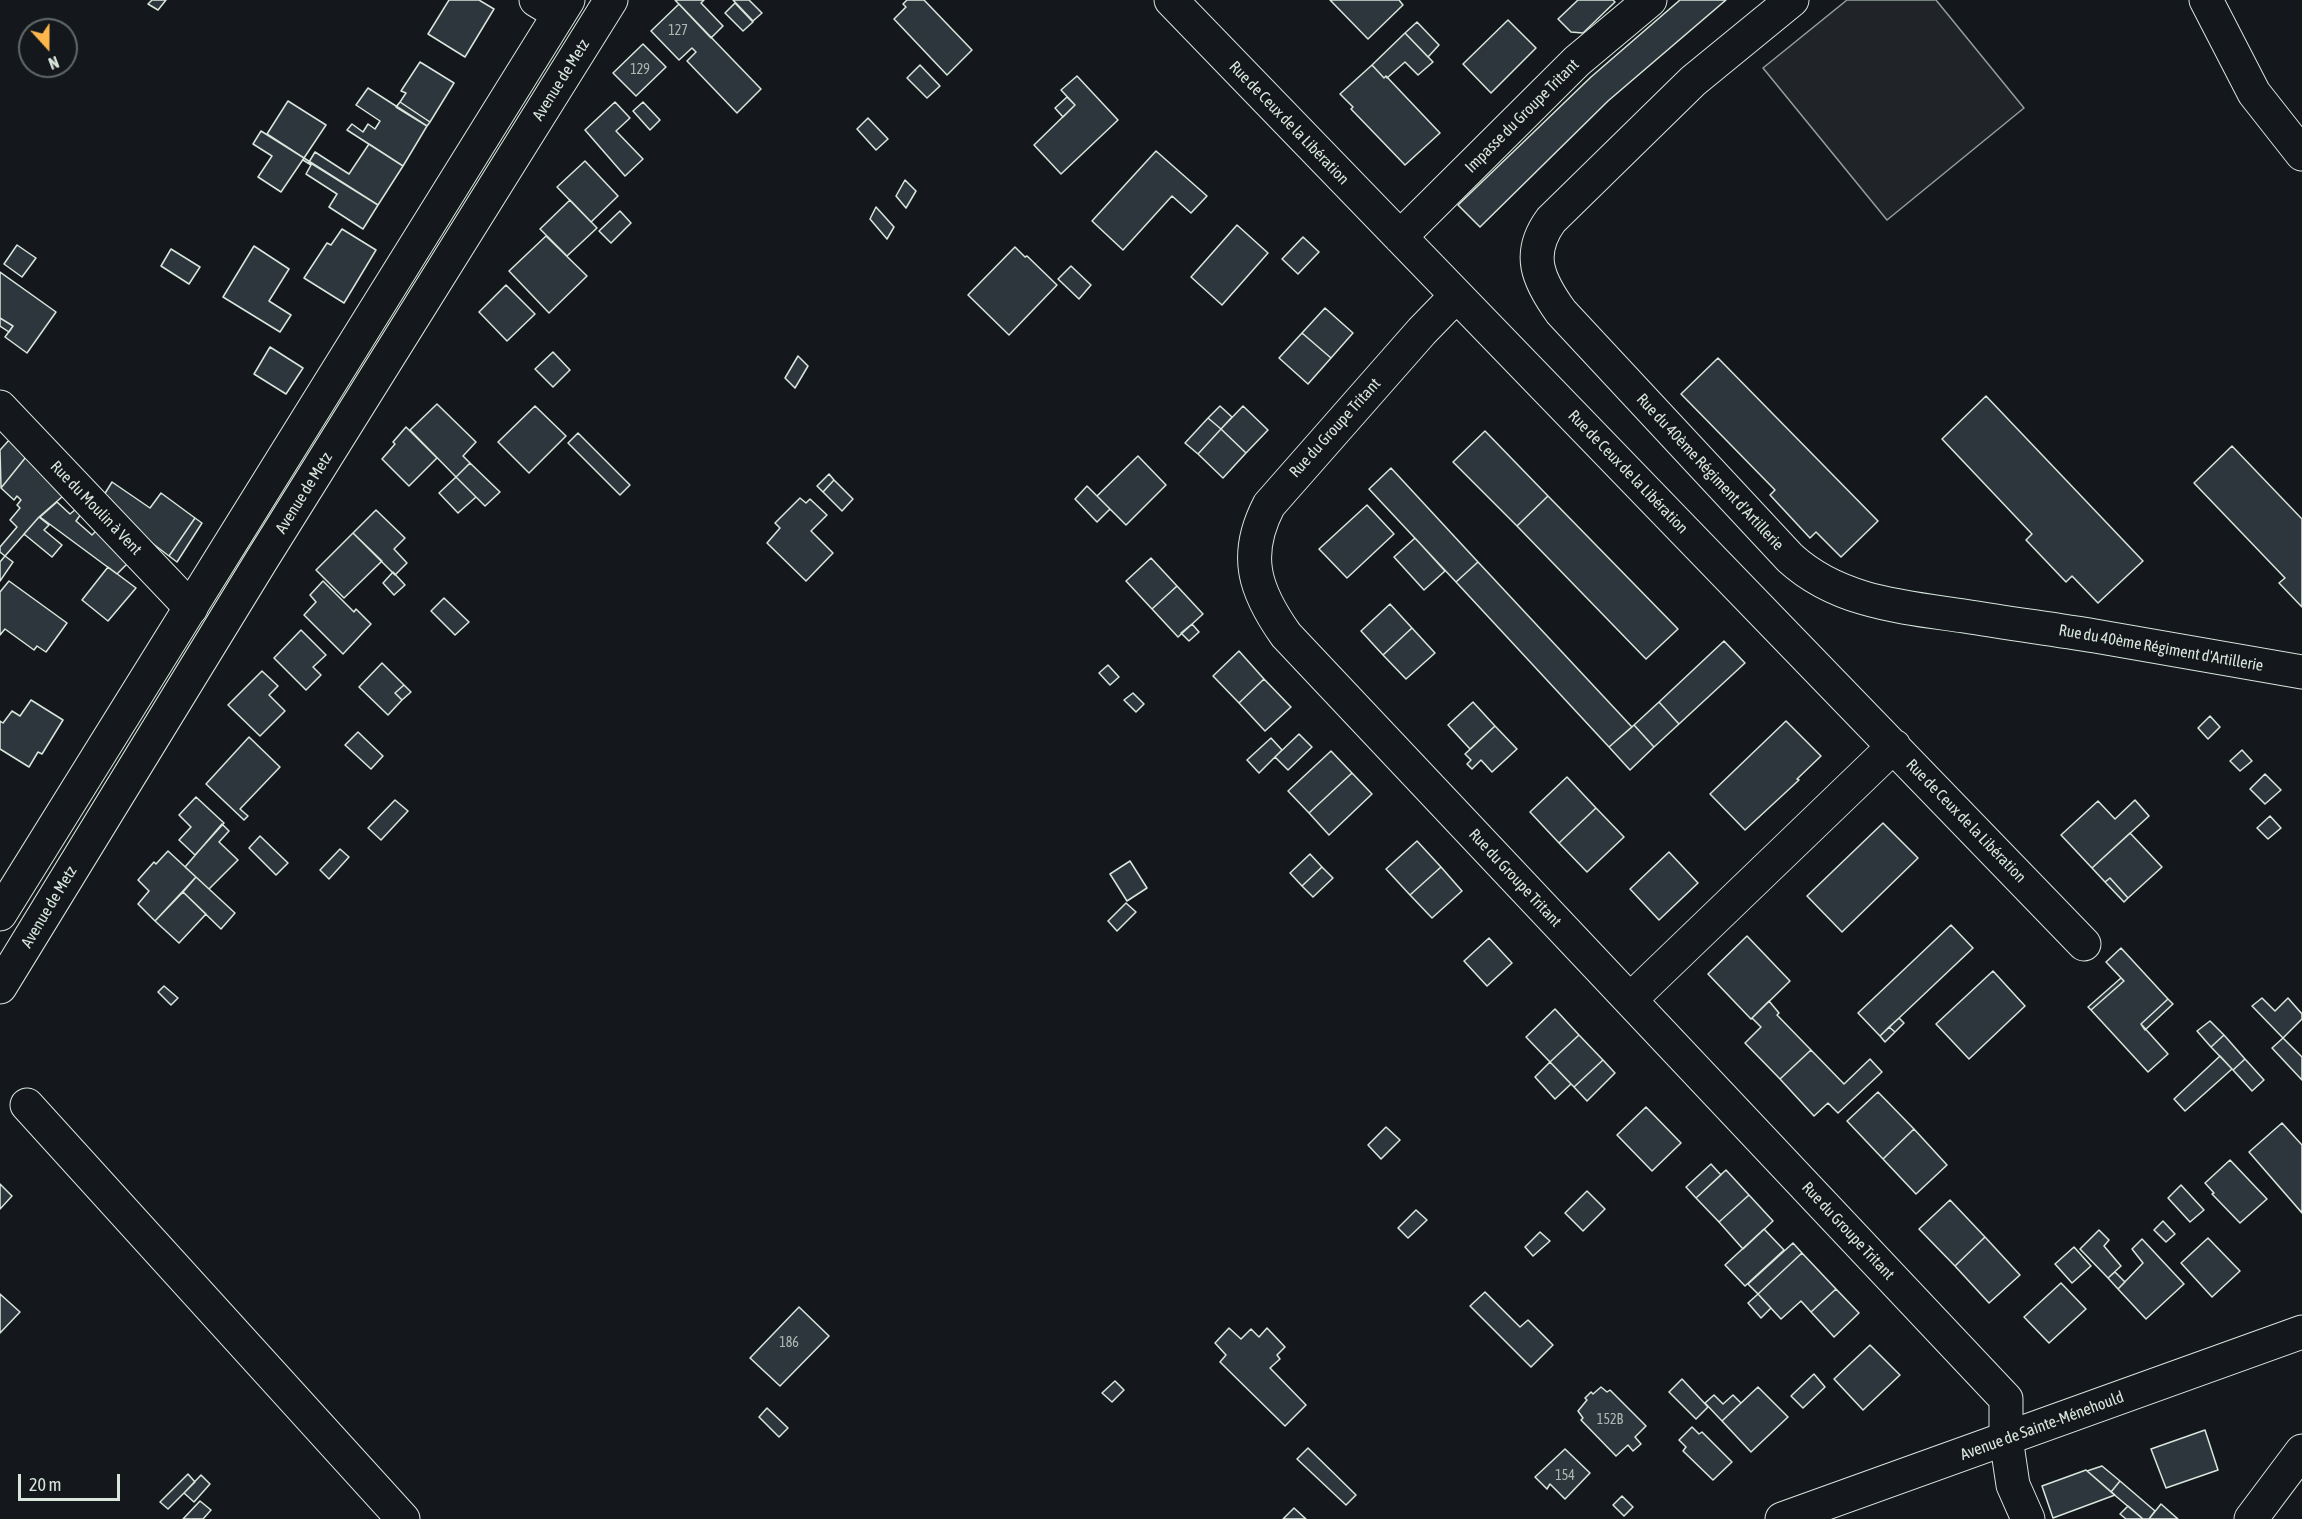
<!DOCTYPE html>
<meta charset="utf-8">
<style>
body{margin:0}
#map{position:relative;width:2302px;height:1519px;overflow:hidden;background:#14181c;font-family:"Asap Condensed",sans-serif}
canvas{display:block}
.north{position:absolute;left:18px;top:18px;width:60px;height:60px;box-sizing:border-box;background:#14181c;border:2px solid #626a69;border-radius:50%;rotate:159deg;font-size:16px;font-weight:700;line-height:24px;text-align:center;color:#d8e6dc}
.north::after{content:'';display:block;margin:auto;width:21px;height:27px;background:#ffb74d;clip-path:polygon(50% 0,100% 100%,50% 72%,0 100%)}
.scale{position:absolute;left:18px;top:1474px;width:102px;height:27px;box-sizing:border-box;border:3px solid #d8e6dc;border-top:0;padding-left:8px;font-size:18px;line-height:21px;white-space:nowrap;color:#d8e6dc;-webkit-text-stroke:4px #14181c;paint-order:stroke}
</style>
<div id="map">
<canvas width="2302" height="1519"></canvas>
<div class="north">N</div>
<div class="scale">20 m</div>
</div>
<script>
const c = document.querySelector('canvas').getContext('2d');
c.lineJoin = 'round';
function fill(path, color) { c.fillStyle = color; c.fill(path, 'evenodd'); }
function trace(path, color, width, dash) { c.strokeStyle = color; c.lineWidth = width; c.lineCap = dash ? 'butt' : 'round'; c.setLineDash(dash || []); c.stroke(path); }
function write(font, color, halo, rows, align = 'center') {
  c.font = font + ' "Asap Condensed",sans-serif'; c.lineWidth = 4.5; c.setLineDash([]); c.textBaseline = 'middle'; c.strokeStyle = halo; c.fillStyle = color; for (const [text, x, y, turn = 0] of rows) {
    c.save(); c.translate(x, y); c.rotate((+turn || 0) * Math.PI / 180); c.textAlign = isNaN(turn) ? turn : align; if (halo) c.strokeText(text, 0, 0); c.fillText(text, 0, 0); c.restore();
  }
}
const green = new Path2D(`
 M1847,0h89l88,108 -137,112 -124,-152z`);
fill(green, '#202428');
trace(green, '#939e99', 1.5);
const building = new Path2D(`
 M152,0h14l-8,10 -10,-6z
 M449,0h30l15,9 -29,48 -37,-23z
 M675,0h29l-3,3 22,23 -12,12z
 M733,0h16l13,13 -9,8z
 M907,0h17l48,50 -25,25 -53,-56 12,-12 -3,-3z
 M1330,0h69l4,5 -35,34z
 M1578,0h35l2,2 -32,31 -12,-1 -13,-13z
 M1680,0h46l-118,101 -128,126 -22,-22 133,-128z
 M735,3l18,19 -10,9 -18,-18z
 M679,4l82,85 -24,24 -50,-52 9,-9 -4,-4 -13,12 -28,-29z
 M1508,20l28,28 -45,45 -28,-29z
 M1417,22l22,23 -11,12 -23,-24z
 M1405,33l28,29 -15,13 -13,-13 -18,16 -1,-2 -2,2 -12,-13z
 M643,44l23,23 -30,29 -23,-23z
 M420,62l34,21 -24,39 -30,-20 6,-9 -5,-2z
 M920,65l20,21 -13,12 -20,-20z
 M1372,65l12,13 2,-2 54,57 -35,32 -54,-56 2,-2 -13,-13z
 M1077,76l41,44 -57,54 -27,-29 41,-40 -14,-15z
 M368,88l59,38 -24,40 -56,-36 5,-6 11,8 5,-8 7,5 5,-8 -24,-16z
 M1067,97l8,8 -12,12 -8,-9z
 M288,101l38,24 -22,33 -37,-24z
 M400,102l30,20 -3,4 -31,-19z
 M615,102l15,16 -14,13 27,28 -18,17 -40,-46z
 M643,102l17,18 -10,10 -17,-19z
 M868,118l20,21 -12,11 -19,-21z
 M261,131l43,27 -23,34 -23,-15 14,-21 -19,-12z
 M369,144l34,22 -25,39 -69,-43 6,-10 34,22z
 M1156,151l51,45 -16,17 -19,-17 -49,54 -31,-29z
 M304,158l74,47 -15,24 -34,-22 8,-13 -31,-20 5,-9 -8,-5z
 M585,161l33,35 -27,26 -34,-35z
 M905,180l11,11 -10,17 -10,-12z
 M570,200l27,28 -30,28 -27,-27z
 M876,207l18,20 -7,12 -17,-20z
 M620,211l11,12 -20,20 -12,-12z
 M1237,225l31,28 -46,52 -31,-28z
 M342,229l34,21 -32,53 -40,-25 23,-35 4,2z
 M546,236l41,40 -38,37 -40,-42z
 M1303,237l16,15 -21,22 -16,-15z
 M17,245l19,13 -14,19 -18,-13z
 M254,246l35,23 -20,32 22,14 -11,17 -57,-35z
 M1015,247l10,10 2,-1 30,29 -48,50 -41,-40z
 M171,249l29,18 -11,17 -28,-18z
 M1071,266l20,19 -12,14 -21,-20z
 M0,272l56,40 -29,41 -22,-16 8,-11 -13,-8z
 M506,285l29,29 -28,27 -28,-29z
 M1325,308l28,25 -22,25 -29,-25z
 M0,318l13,8 -4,6 -9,-6z
 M1302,333l29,25 -23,26 -29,-26z
 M270,347l33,21 -17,26 -32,-20z
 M553,352l17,18 -17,17 -18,-18z
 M798,356l10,10 -13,22 -10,-10z
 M1718,358l160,163 -37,36 -25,-25 -6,6 -40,-43 5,-5 -94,-96z
 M1986,396l157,165 -45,42 -26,-27 -6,6 -40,-42 6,-6 -90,-95z
 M437,404l39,38 -13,14 7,7 -14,14 -46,-47z
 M535,406l31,30 -37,37 -31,-31z
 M1220,406l12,11 -11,12 -13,-11z
 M1243,406l25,24 -22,23 -25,-24z
 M1208,418l13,11 -23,25 -13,-11z
 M406,427l31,31 -28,28 -27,-27 13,-15 -2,-2z
 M1221,429l25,24 -23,25 -25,-24z
 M1485,431l63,65 -31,30 -64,-64z
 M578,433l52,52 -10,10 -52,-52z
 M10,439l16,18 -25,31 -1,-38z
 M2232,446l70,73v88l-23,-24 6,-5 -91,-95z
 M1138,456l28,29 -40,40 -29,-29z
 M26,457l37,39 -24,21 -34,39 -5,-4v-5l17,-20 -7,-7 10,-12 -3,-3 4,-5 -4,-4 -3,4 -13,-12z
 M470,463l30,29 -15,14 -29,-29z
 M1391,468l87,94 -22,20 -87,-93z
 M829,474l5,6 -11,12 -6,-6z
 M456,477l20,20 -18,16 -19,-20z
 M834,480l19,19 -11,12 -19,-19z
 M112,482l38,26 11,-15 34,25 -26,38 -21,-16 -44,-45z
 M1087,486l23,23 -13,13 -22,-23z
 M1548,496l130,133 -32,30 -129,-133z
 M800,498l6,5 4,-4 17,16 -16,16 22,22 -27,28 -39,-38 13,-15 -5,-5z
 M57,502l13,12 6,-5 5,5 -5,7 16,14 4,-4 31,33 -10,10 -77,-57z
 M1367,505l27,29 -47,44 -28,-29z
 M376,510l29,28 -11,11 13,14 -12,12 -42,-42z
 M39,517l10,8 -5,5 18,15 -10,12 -28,-23z
 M195,518l7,5 -25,39 -8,-6z
 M353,533l29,28 -38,37 -28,-28z
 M1415,538l30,33 -21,19 -30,-33z
 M5,556l8,6 -13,19v-19z
 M1151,558l26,28 -25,23 -26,-28z
 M1478,562l154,165 -23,20 -153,-165z
 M108,567l28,21 -28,33 -26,-21z
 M393,572l12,13 -11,10 -11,-12z
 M9,581l58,42 -21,29 -9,-6 -3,4 -29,-21 -5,6v-43z
 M323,581l31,31 2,-3 15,15 -28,30 -39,-39 12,-13 -6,-7z
 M1177,586l26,28 -25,23 -26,-28z
 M444,598l25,24 -14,13 -24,-24z
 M1390,604l22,24 -29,27 -22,-24z
 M1192,624l7,8 -10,9 -8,-8z
 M1412,628l23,25 -29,26 -23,-24z
 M301,630l25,25 -13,12 8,8 -15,15 -32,-32z
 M1724,641l21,22 -66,61 -20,-22z
 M1239,651l25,28 -25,24 -26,-27z
 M382,663l22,22 -9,8 7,7 -14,15 -29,-28z
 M1108,665l11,12 -9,8 -11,-12z
 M262,671l16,15 -9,9 16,16 -25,25 -32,-31z
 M1264,679l27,28 -26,24 -26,-28z
 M404,685l7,7 -9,8 -7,-7z
 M1133,693l11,11 -8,8 -12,-12z
 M31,700l32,20 -21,34 -4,-2 -9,15 -29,-18v-28l3,2 9,-12 8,5z
 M1473,702l22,24 -25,23 -22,-24z
 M1659,702l20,22 -25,23 -20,-22z
 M2210,716l10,11 -12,12 -10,-11z
 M1786,721l35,35 -24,23 2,1 -54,50 -35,-36z
 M1634,725l20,22 -24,23 -21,-23z
 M1495,726l22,23 -25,23 -11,-12 -9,9 -5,-5 4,-4 -6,-6z
 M358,732l25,24 -12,13 -26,-24z
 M1299,734l13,13 -24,23 -13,-13z
 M249,737l31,30 -40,42 8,7 -4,4 -38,-36z
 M1271,738l11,12 -23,23 -12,-13z
 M2242,750l10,11 -12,10 -10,-10z
 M1331,751l21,22 -43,40 -21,-22z
 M1352,773l20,21 -43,41 -20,-22z
 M2265,774l16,16 -16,14 -15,-15z
 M1567,777l29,31 -37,35 -29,-31z
 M196,797l28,26 -29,32 -16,-15 12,-13 -12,-12z
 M395,800l13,11 -27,29 -13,-12z
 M2135,800l14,16 -57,52 -31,-33 37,-34 17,18z
 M1596,808l28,29 -37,35 -28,-29z
 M2270,816l11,12 -13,11 -11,-11z
 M1883,823l35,35 -76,74 -35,-36z
 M222,824l7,7 -10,11 19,18 -29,29 -24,-22z
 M2130,833l32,34 -34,31 -18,-20 -5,4 -13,-14z
 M260,836l28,27 -12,12 -27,-27z
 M1417,841l24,26 -31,28 -24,-26z
 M340,849l9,8 -20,22 -9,-9z
 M168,851l28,26 -41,44 -17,-17 11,-13 -11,-11 16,-18 2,2z
 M1669,852l29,31 -39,37 -29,-31z
 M1310,854l12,13 -20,19 -12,-13z
 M1130,861l17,27 -20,13 -17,-27z
 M1322,867l11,11 -20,19 -11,-11z
 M1441,867l21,24 -30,27 -22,-23z
 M196,877l39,36 -14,16 -38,-37z
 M2110,878l18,20 -4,4 -19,-20z
 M183,892l23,22 -27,29 -24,-22z
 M1126,903l10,9 -19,19 -9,-10z
 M1951,925l22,23 -93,88 -22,-23z
 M1747,936l43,45 -39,38 -43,-45z
 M1489,938l23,25 -25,23 -23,-25z
 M2121,948l47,51 -27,25 27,30 -20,18 -57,-62 33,-29 -18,-19z
 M1993,971l32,35 -56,53 -33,-35z
 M2121,978l3,3 -33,29 -3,-3z
 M164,986l14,12 -7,7 -13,-13z
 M2262,998l13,13 13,-13 14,16v5l-19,19 -31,-32z
 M2168,999l5,5 -28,26 -4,-6z
 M1769,1001l10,12 -2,2 34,35 -31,29 -35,-36 16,-16 -9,-9z
 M1555,1009l24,26 -29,27 -24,-25z
 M1899,1018l5,5 -9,9 -6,-5z
 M2210,1021l14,14 -13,12 -14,-16z
 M1889,1027l6,5 -10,10 -5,-6z
 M1579,1035l24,25 -29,27 -24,-25z
 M2224,1035l21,24 -12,11 -22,-23z
 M2283,1038l19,19v23l-30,-32z
 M1811,1050l33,34 26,-25 12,13 -44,41 -10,-10 -14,13 -34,-37z
 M2220,1056l12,13 -47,42 -11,-12z
 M2245,1059l19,21 -12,11 -19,-21z
 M1603,1060l12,13 -28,28 -13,-14z
 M1550,1062l21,22 -16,15 -20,-22z
 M1878,1092l36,37 -31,30 -36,-38z
 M1646,1107l35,36 -29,28 -35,-36z
 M2282,1123l20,22v68l-53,-61z
 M1386,1127l14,13 -19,19 -13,-14z
 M1914,1129l33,36 -31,29 -33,-35z
 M2230,1160l37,39 -27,24 -28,-29 2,-1 -9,-10z
 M1711,1164l10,11 -25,23 -10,-11z
 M1726,1170l23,25 -30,27 -23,-24z
 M0,1184l12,12 -12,13z
 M2181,1185l23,25 -14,12 -22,-24z
 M1587,1191l18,18 -22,22 -18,-18z
 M1749,1195l24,26 -30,28 -24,-27z
 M1950,1200l35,37 -30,29 -36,-37z
 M1416,1210l11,10 -19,18 -10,-10z
 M2163,1221l12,13 -9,8 -12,-12z
 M1764,1229l20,21 -39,36 -20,-21z
 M2099,1230l10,10 -5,6 17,20 -13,12 -28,-29z
 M1540,1232l10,9 -17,15 -8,-9z
 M1985,1237l35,38 -31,28 -34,-37z
 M2208,1238l32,33 -28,26 -31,-34z
 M2142,1239l42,45 -38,35 -28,-30 25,-26 -11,-14z
 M1793,1243l9,10 -44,41 -10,-10z
 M2074,1247l17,19 -19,17 -17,-19z
 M1802,1253l34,36 -25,23 -10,-11 -20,18 -23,-25z
 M2115,1272l10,10 -7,7 -10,-11z
 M2061,1283l25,26 -37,34 -25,-26z
 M1836,1289l23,24 -25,24 -23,-25z
 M1485,1292l35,35 8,-7 25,25 -22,22 -61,-61z
 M0,1294l20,18 -20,21z
 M1758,1294l13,14 -10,10 -13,-15z
 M799,1307l30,29 -49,50 -30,-28z
 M1229,1328l12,11 10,-10 8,8 8,-9 18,19 -8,8 3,4 -10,9 36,37 -21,21 -65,-64 6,-7 -11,-12z
 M1870,1345l30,30 -37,35 -29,-31z
 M1814,1374l11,13 -22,21 -12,-12z
 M1682,1379l26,28 -12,12 -27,-27z
 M1115,1381l9,9 -12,12 -10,-9z
 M1601,1387l6,5 3,-2 36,36 -11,11 6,7 -8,7 -5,-6 -12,11 -35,-36 2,-2 -5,-7 9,-11 -2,-2 6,-6 2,2z
 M1758,1387l30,30 -37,35 -29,-31z
 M1714,1395l9,9 10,-9 8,8 -19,18 -17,-18z
 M767,1408l21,20 -9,9 -20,-20z
 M1692,1427l7,7 3,-2 30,30 -19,18 -30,-29 3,-4 -7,-7z
 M2205,1430l13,40 -52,18 -15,-39z
 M1308,1448l48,47 -10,10 -49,-46z
 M1565,1449l25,24 -25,26 -15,-15 -3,5 -12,-12z
 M2102,1466l18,15 -9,11 -24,-21z
 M2086,1470l29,25 -62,23 -11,-32z
 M188,1474l7,8 -27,27 -8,-7z
 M201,1475l9,9 -16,18 -10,-9z
 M2120,1481l35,30 -6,8h-6l-32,-27z
 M1622,1496l11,11 -9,9 -11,-11z
 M200,1501l11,9 -8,9h-20z
 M2161,1504l17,15h-29z
 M2128,1506l14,12 -1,1h-15l-6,-5z
 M1294,1508l12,11h-23z`);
fill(building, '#2c363c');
trace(building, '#d8e6dc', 1.5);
const minor = new Path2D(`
 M536,0l23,14
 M1171,0l913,944
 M1792,0l-99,81 -142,139c-25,34 -13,60 10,92l229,246c48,44 112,49 174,58 43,7 87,13 131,20 69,12 138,24 207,36
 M2206,0l48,93 48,61
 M1400,237l177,-176 73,-61
 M1456,296l-34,35 -153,174c-26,50 -15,85 17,130l720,764v39l7,47 15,34
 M0,407l191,201
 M1630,1000l264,-254
 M27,1105l376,414
 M2251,1519l51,-68`);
const major = new Path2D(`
 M0,914l568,-914
 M0,987l261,-426 350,-561
 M1782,1519l520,-187`);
trace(minor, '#d8e6dc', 35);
trace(major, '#d8e6dc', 35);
trace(minor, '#14181c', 33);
trace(major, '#14181c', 33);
write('14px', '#adbab4', null, [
 ["127",678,31],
 ["129",640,70],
 ["186",789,1343],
 ["152B",1610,1420],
 ["154",1565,1476]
]);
write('16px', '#d8e6dc', '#14181c', [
 ["Avenue de Metz",561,80,-58],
 ["Impasse du Groupe Tritant",1522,116,-45],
 ["Rue de Ceux de la Libération",1289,123,46],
 ["Rue du Groupe Tritant",1335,428,-48],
 ["Rue de Ceux de la Libération",1628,472,46],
 ["Rue du 40ème Régiment d'Artillerie",1710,472,47],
 ["Avenue de Metz",304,493,-58],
 ["Rue du Moulin à Vent",96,508,46],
 ["Rue du 40ème Régiment d'Artillerie",2161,648,10],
 ["Rue de Ceux de la Libération",1966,821,46],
 ["Rue du Groupe Tritant",1515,878,47],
 ["Avenue de Metz",49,907,-59],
 ["Rue du Groupe Tritant",1848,1231,47],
 ["Avenue de Sainte-Ménehould",2042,1426,-20]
]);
</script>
